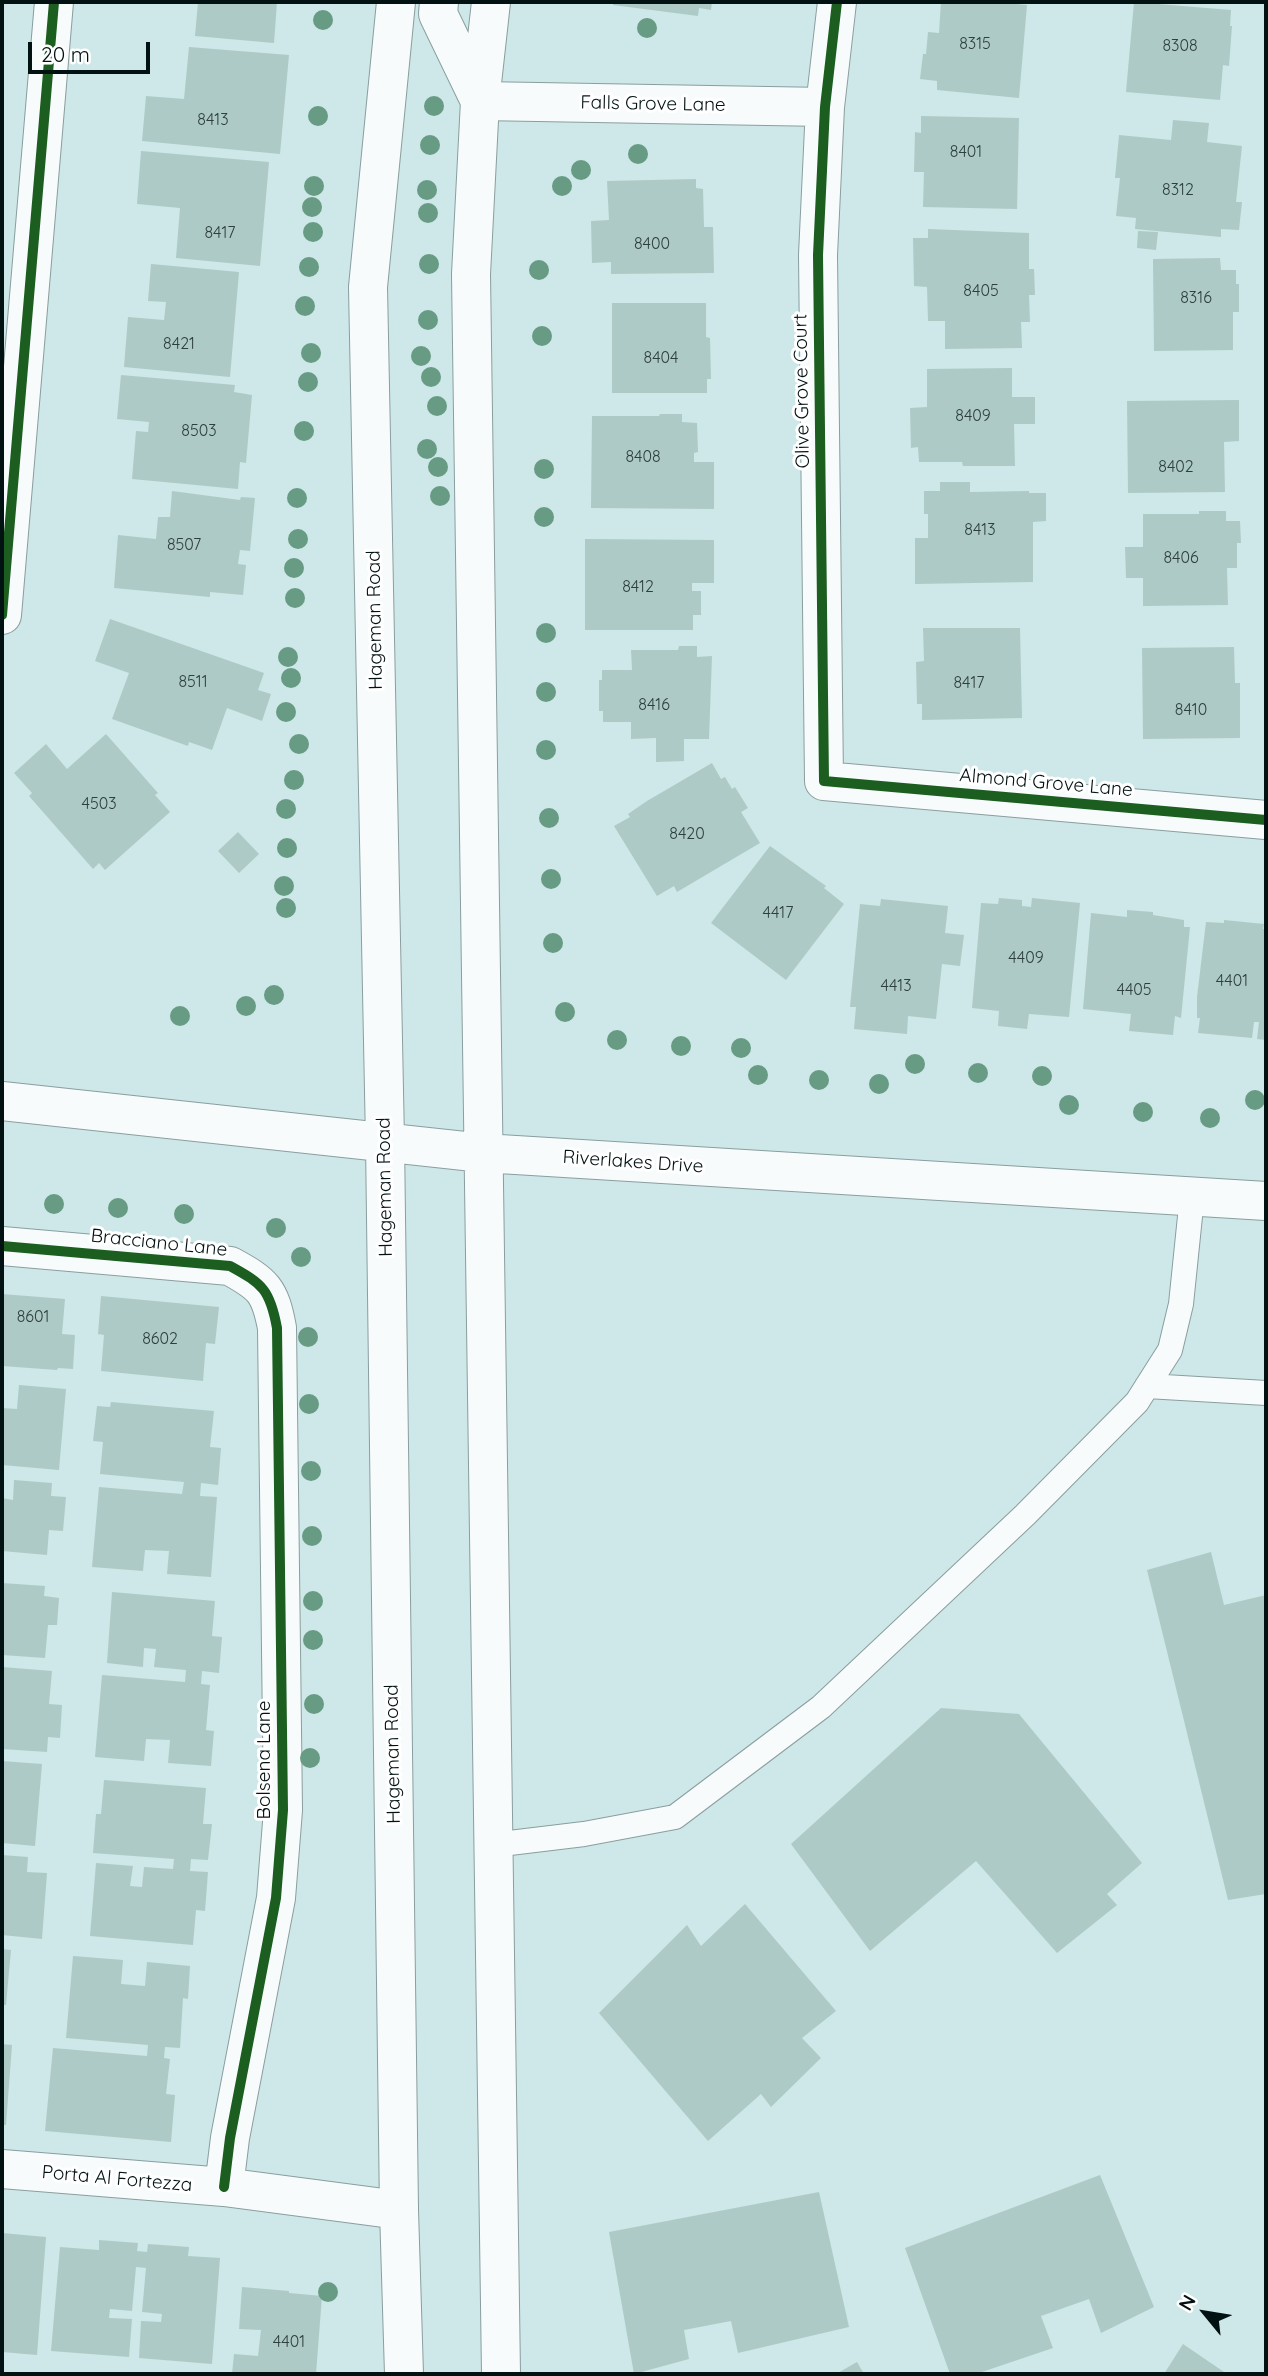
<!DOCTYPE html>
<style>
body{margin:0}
#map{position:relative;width:1268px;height:2376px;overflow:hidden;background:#cee7e8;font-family:Quicksand,sans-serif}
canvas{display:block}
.frame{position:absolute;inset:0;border:4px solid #021112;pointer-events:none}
.north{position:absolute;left:1170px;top:2278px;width:70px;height:70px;-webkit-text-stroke:5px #fff;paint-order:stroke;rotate:300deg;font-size:19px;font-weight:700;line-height:28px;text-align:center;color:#021112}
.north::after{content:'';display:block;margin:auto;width:24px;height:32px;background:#021112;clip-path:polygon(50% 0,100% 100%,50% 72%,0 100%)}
.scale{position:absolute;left:28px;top:42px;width:122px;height:32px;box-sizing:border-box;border:4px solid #021112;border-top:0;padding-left:9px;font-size:21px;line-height:24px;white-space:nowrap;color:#021112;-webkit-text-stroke:5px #fff;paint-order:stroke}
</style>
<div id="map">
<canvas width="1268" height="2376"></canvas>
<div class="frame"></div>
<div class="north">N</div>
<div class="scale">20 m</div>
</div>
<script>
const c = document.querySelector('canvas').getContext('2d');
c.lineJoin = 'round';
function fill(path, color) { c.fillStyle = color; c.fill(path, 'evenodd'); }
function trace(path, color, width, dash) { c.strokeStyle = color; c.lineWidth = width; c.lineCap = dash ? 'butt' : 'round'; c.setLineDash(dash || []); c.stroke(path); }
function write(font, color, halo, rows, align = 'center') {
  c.font = font + ' Quicksand,sans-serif'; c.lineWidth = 6; c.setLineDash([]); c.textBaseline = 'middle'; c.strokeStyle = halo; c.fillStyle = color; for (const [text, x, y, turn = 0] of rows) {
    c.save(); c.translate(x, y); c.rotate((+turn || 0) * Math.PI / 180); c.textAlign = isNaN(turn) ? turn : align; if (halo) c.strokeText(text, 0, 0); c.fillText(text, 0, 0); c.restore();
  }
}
fill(new Path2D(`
 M198,2h79l-3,41 -79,-7z
 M613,2h99l-1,8 -12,-2 -1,8 -85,-11z
 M941,2h55l31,3 -8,93 -82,-8v-9l-17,-2 3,-25h3l2,-22 11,1z
 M1134,2l97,8 -1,16h2l-3,40 -6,-1 -3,35 -94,-8z
 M189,47l100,8 -9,99 -138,-13 4,-45 38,3z
 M921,116l98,2 -2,91 -94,-2 1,-35h-10l1,-40 6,1z
 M1173,120l36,3 -2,19 35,4 -6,56h6l-3,28 -18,-1v8l-86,-8 1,-11 -20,-2 4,-38h-5l4,-43 52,5z
 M141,151l128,11 -9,104 -84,-8 4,-50 -43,-4z
 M696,179v9l7,1 1,38h9l1,46 -103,1v-12l-19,1 -1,-42 18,-1 -2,-39z
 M928,229l101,4v36h5l1,26h-6l1,27h-9l1,26 -77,1v-28h-17l-1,-34 -13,-1 -1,-48h15z
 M1138,231l20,1 -2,18 -19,-2z
 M1220,258l1,12h15v14h3v28h-6v38l-79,1 -1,-92z
 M151,264l88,8 -9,105 -106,-10 4,-50 36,3 2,-18 -18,-1z
 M612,303h94v34l4,1 1,41h-4v14h-95z
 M1012,368v29h23v27h-21l1,42h-52l-1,-4h-43l-1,-15 -7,1 -1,-40 17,-1v-38z
 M121,375l114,10 -1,7 18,3 -6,68 -6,-1 -2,27 -106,-10 4,-48 12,1 1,-10 -32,-3z
 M1239,400v41l-15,1 1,50 -97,1 -1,-92z
 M660,414h22v8l15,1 1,29 -4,1v9h20v47l-123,-1 1,-92h67z
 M940,482h30v10l59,-1v2h17v28l-13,1v60l-118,2v-46h13v-24h-4v-23h16z
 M172,491l68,9 1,-3 14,1 -5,53 -10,-1 -2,14 8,1 -3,30 -33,-3v5l-96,-9 4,-53 38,4 2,-22h12z
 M1199,511h27v10h14l1,22h-4v25h-10l1,37 -85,1v-28h-17l-1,-31h18v-33h56z
 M585,539l129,1v43h-22v8h9v24h-8v15h-108z
 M110,619l154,54 -6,17 13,4 -9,27 -35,-13 -15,42 -23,-8 -1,4 -76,-27 17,-46 -34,-12z
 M923,628h97l2,90 -100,2v-16h-5l-1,-42 8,-1z
 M679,646h18v11l15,-1 -3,83h-25v22l-28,1v-24l-25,1v-17h-28v-11h-4v-31h3v-10h30l-1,-20h47z
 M1234,647l1,36h5v55l-97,1 -1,-91z
 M106,734l52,59 -3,2 15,17 -65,58 -6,-7 -6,6 -64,-73 3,-3 -18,-20 32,-29 21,25z
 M712,763l9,16 4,-2 7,12 3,-2 13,21 -7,4 19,31 -83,49 -3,-6 -17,10 -43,-70 16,-9 -2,-3 19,-13z
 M238,832l21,22 -20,19 -21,-22z
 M770,846l56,40 -2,2 20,16 -58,76 -75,-57z
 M999,898l23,2v6l9,1 1,-9 48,5 -11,114 -40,-3 -2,15 -29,-3 1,-15 -27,-3 9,-105 17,1z
 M881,899l67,7 -3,27 19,2 -4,31 -18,-2 -6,55 -28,-3 -1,18 -53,-5 2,-22h-6l10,-103 20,2z
 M1127,910l26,2v3l31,5v7h6l-9,91 -6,-2 -2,19 -44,-4 2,-17 -48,-5 8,-96 36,4z
 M1224,920l40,4 -1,5h3v111l-9,-1 2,-17h-5l-2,16 -54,-5 2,-15h-3v-21l9,-75 18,1z
 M2,1294l63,5 -3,35 13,1 -2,34 -15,-1 -1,2 -55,-4z
 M101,1296l118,11 -4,37 -9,-1 -3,38 -102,-10 3,-36 -6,-1z
 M19,1385l47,4 -7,81 -57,-5v-57l15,1z
 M111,1402l103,9 -4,36 11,1 -3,37 -17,-2 -1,13 17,1 -6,80 -44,-3 2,-23 -24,-1 -2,21 -51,-4 7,-80 83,7 2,-12 -84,-8 3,-32 -10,-1 4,-35 13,1z
 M14,1480l38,3 -1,13 15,1 -3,34 -14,-1 -2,25 -45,-4v-53l11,2z
 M1211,1552l13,53 42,-10v299l-38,6 -81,-330z
 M2,1583l43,3 -1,10 15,2 -2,27h-9l-3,33 -43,-3z
 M112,1592l103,9 -3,35 10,1 -3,36 -17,-2 -1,13 9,1 -4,45 8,1 -3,35 -43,-3 2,-23 -24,-1 -2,22 -49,-4 7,-82 83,7 1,-12 -32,-3 2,-18 -12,-1 -1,19 -36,-4z
 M2,1667l50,4 -3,33 13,1 -2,33 -12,-1 -1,15 -45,-3z
 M941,1708l78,6 123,149 -35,31 10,11 -60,48 -81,-92 -106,90 -79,-107z
 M2,1761l40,3 -7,82 -33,-3z
 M104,1780l102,8 -3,36h9l-4,36 -17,-1 -1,12 18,1 -3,39 -9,-1 -3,35 -103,-9 6,-73 37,3 -3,20 12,1 2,-20 29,2 1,-10 -81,-6 3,-39h5z
 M2,1855l26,2 -1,15 20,1 -5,66 -40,-4z
 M745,1904l91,107 -34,27 19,20 -50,49 -10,-13 -53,47 -109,-128 88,-88 14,21z
 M2,1949l9,1 -5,55h-4z
 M73,1956l50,4 -2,24 24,2 2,-24 43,4 -2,33 -5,-1 -3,50 -15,-1 -1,11 6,1 -4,35 9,1 -4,47 -126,-11 8,-83 94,8 1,-11 -82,-7z
 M2,2044l10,1 -6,80h-4z
 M1100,2175l54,132 -53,26 -12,-34 -48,17 12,32 -77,26h-26l-45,-126z
 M819,2192l30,135 -111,26 -7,-32 -47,9 5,29 -55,15 -25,-142z
 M2,2233l44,4 -9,118 -35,-3z
 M99,2240l39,3 -1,8 10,1 1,-8 41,3 -1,9 32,2 -8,106 -73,-6 2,-37 20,1 1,-8 -20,-2 4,-44 -10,-1 -4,44 -22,-2 -1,9 23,1 -3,38 -78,-6 9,-104 39,3z
 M242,2287l47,4v2l33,3 -6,78h-84l2,-20 24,2 3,-26 -22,-1z
 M1183,2344l44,30h-63z
 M857,2362l7,12h-28z`), '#aecac6');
const lane = new Path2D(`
 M1147,1386l119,7
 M493,1845l91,-11 91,-17 146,-110 204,-192 112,-113 33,-52 11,-46 11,-107`);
const street = new Path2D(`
 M837,2l-12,105 -7,148 6,526 442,39
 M480,101l345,6
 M2,615l52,-613
 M2,1246l228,20c33,18 40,24 47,62l6,482 -7,88 -46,240 -6,49
 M2,2169l222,18 175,23`);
const secondary = new Path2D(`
 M396,2l-28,285 17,854 14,1069 5,164
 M439,2l-1,12 42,87
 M491,2l-11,99 -9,173 30,2100
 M2,1101l481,52 783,48`);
trace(lane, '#8a9e9f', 26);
trace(street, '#8a9e9f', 40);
trace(secondary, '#8a9e9f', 40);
trace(lane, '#f8fbfc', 24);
trace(street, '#f8fbfc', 38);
trace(secondary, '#f8fbfc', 38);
trace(new Path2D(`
 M837,2l-12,105 -7,148 6,526 442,39
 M2,615l52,-613
 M2,1246l228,20c33,18 40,24 47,62l6,482 -7,88 -46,240 -6,49`), '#1b5e20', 10);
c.fillStyle = '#679b83';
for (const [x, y] of [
 [323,20],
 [647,28],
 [434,106],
 [318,116],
 [430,145],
 [638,154],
 [581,170],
 [314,186],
 [562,186],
 [427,190],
 [312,207],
 [428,213],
 [313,232],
 [429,264],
 [309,267],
 [539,270],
 [305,306],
 [428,320],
 [542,336],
 [311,353],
 [421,356],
 [431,377],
 [308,382],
 [437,406],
 [304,431],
 [427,449],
 [438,467],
 [544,469],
 [440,496],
 [297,498],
 [544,517],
 [298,539],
 [294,568],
 [295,598],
 [546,633],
 [288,657],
 [291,678],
 [546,692],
 [286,712],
 [299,744],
 [546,750],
 [294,780],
 [286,809],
 [549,818],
 [287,848],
 [551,879],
 [284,886],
 [286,908],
 [553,943],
 [274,995],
 [246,1006],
 [565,1012],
 [180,1016],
 [617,1040],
 [681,1046],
 [741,1048],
 [915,1064],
 [978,1073],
 [758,1075],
 [1042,1076],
 [819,1080],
 [879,1084],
 [1255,1100],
 [1069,1105],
 [1143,1112],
 [1210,1118],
 [54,1204],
 [118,1208],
 [184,1214],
 [276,1228],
 [301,1257],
 [308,1337],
 [309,1404],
 [311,1471],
 [312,1536],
 [313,1601],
 [313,1640],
 [314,1704],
 [310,1758],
 [328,2292]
]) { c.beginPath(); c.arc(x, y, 10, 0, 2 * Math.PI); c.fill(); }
write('16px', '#2d3f3f', null, [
 ["8315",975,44],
 ["8308",1180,46],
 ["8413",213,120],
 ["8401",966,152],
 ["8312",1178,190],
 ["8417",220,233],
 ["8400",652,244],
 ["8405",981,291],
 ["8316",1196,298],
 ["8421",179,344],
 ["8404",661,358],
 ["8409",973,416],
 ["8503",199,431],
 ["8408",643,457],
 ["8402",1176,467],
 ["8413",980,530],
 ["8507",184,545],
 ["8406",1181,558],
 ["8412",638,587],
 ["8511",193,682],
 ["8417",969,683],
 ["8416",654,705],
 ["8410",1191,710],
 ["4503",99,804],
 ["8420",687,834],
 ["4417",778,913],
 ["4409",1026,958],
 ["4401",1232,981],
 ["4413",896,986],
 ["4405",1134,990],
 ["8601",33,1317],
 ["8602",160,1339],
 ["4401",289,2342]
]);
write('19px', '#021112', '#fff', [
 ["Falls Grove Lane",653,104,1],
 ["Olive Grove Court",802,391,-91],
 ["Hageman Road",375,620,-91],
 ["Almond Grove Lane",1046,783,5],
 ["Riverlakes Drive",633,1162,4],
 ["Hageman Road",385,1187,-91],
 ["Bracciano Lane",159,1243,6],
 ["Hageman Road",393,1754,-91],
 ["Bolsena Lane",264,1760,-90],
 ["Porta Al Fortezza",117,2179,5]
]);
</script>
